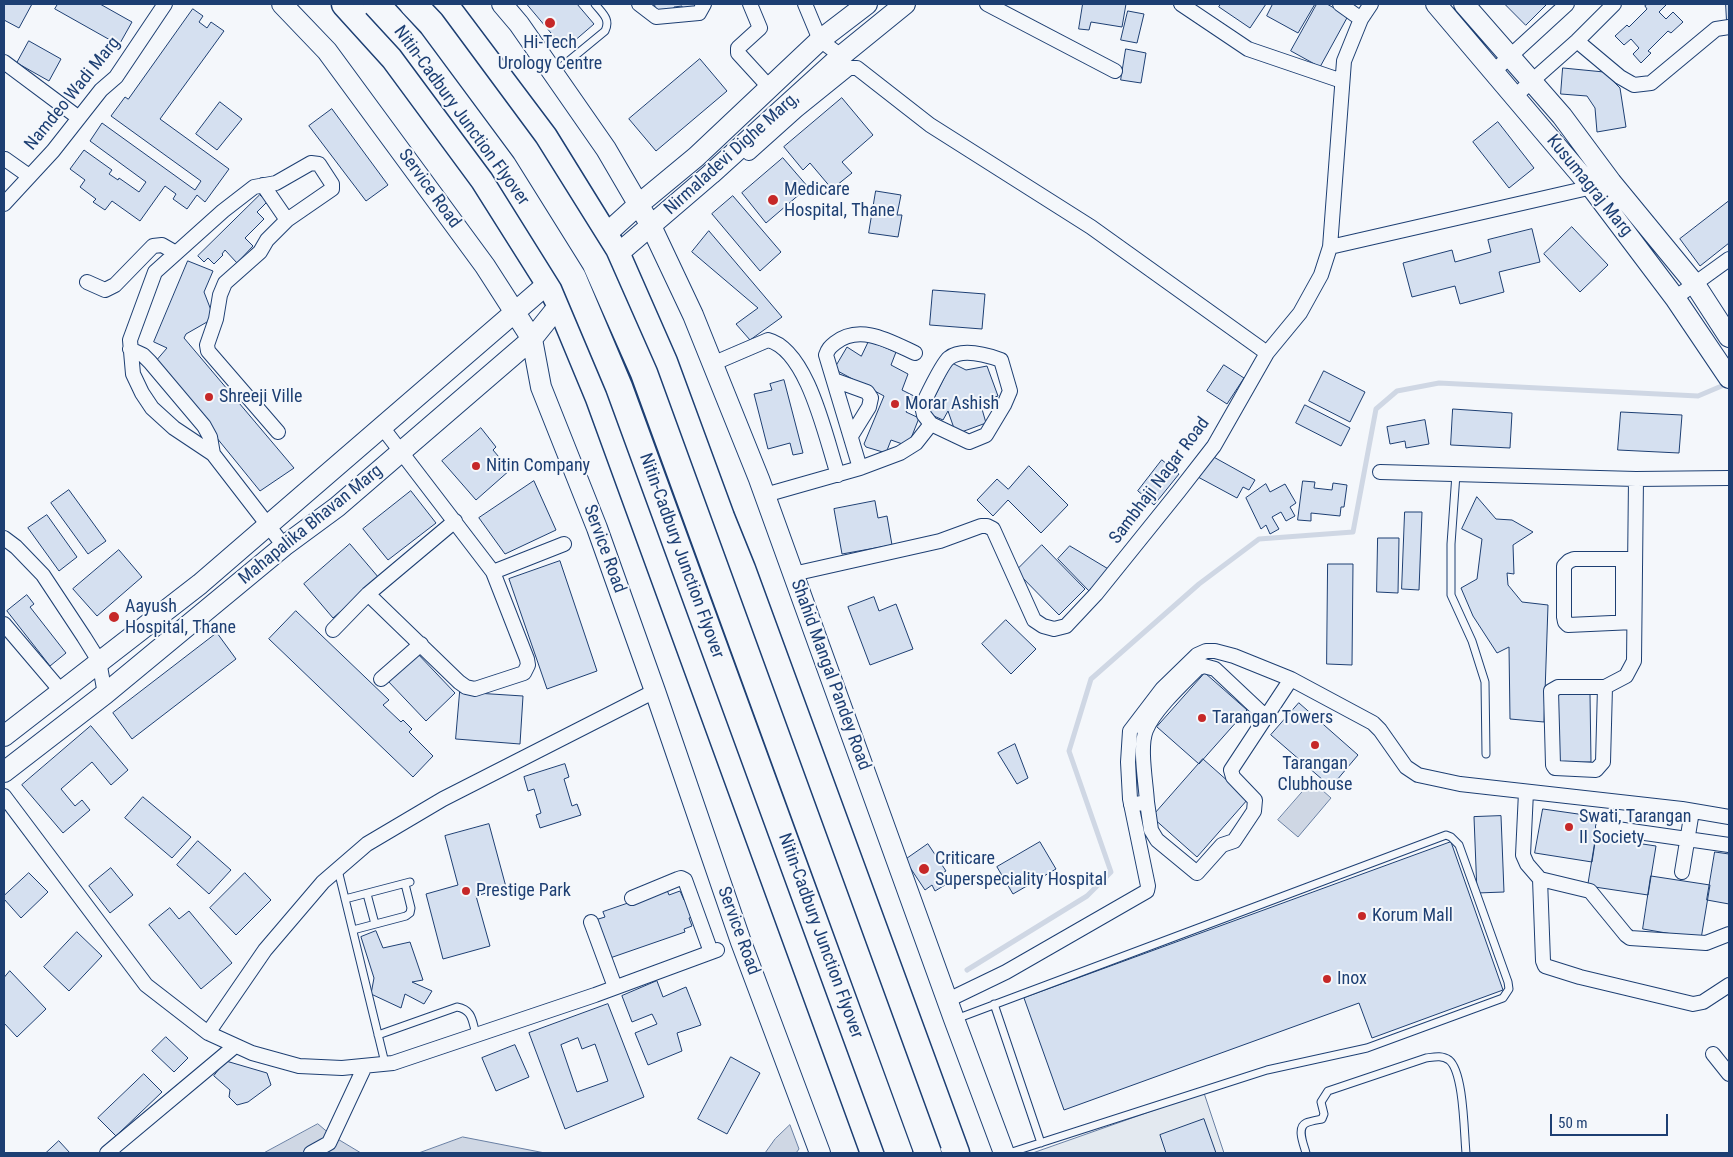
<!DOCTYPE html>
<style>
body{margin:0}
#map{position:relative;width:1733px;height:1157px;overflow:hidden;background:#f4f7fb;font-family:"Roboto Condensed",sans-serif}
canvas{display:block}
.frame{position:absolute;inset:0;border:5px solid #1d3f73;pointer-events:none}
.scale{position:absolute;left:1550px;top:1114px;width:118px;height:22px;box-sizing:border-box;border:2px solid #1d3f73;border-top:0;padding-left:6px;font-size:15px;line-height:18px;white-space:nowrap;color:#1d3f73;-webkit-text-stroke:4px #f4f7fb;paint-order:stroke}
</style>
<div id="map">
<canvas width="1733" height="1157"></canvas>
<div class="frame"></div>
<div class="scale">50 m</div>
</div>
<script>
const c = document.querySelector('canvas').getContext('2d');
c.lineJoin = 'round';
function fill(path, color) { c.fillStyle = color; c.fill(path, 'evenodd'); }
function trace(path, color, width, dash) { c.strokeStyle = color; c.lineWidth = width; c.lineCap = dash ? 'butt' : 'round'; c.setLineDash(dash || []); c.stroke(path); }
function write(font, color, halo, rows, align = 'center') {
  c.font = font + ' "Roboto Condensed",sans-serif'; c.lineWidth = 4; c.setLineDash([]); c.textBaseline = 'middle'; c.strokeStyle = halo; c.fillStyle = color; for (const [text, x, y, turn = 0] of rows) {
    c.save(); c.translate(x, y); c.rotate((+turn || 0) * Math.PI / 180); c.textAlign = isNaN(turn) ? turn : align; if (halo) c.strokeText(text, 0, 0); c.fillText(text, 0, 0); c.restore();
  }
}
const green = new Path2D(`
 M1204,1093l20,60h-191z`);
fill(green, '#e3e9f0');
trace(green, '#687fa3', 1);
const water = new Path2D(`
 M1312,781l19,17 -33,39 -20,-17z
 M318,1124l13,11 30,18h-97z
 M790,1125l9,24 -3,4h-31l10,-14z
 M463,1137l82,16h-126z`);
fill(water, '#cfd7e4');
trace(water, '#687fa3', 1);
trace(new Path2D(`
 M967,970l120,-74 24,-24 -42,-121 22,-72 108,-95 60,-45 94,-7 23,-123 21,-18 42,-8 259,13 26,-11`), '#cfd7e4', 5);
const building = new Path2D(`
 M5,4h27l-13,24 -15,-8z
 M58,4h42l32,18 -13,23 -64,-36z
 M527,4h50l17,20 -29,25z
 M655,4h43v5h-16v-3l-8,1v5l-18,2z
 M1083,4h43l-4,23 -31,-5 -2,8 -10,-1z
 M1221,4h45l-16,24 -31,-21z
 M1273,4h42l-17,29 -31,-17z
 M1317,4h10l21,12 -28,51 -29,-16z
 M1505,4h42l-21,21z
 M1648,4h17l1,1 -7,7 7,7 7,-7 10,10 -12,11 -3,-2 -20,20 3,2 -10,10 -8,-9 6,-6 -8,-9 -7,6 -9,-9 12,-11 2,2 18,-18 -2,-3z
 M1726,4h3v18h-2z
 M193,9l10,7 -4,6 8,6 4,-6 13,9 -64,88 69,50 -24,33 -8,-7 -10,14 -14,-10 3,-5 -11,-8 -25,35 -28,-20 -7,9 -12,-8 3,-3 -16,-12 5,-7 -15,-11 14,-19 28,20 -3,4 9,6 1,-2 20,14 7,-10 -56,-41 12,-18 93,67 6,-9 -90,-65 14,-19 3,2z
 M1128,11l16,3 -7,29 -16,-3z
 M29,41l32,18 -12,22 -32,-18z
 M1126,49l20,4 -5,30 -20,-3z
 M700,59l27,32 -71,60 -27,-32z
 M1563,68l41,4 16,16 6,39 -29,5 -2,-24 -8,-12 -26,-2z
 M842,98l31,37 -31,27 10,11 -20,16 -22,-26 -7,7 -19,-23z
 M220,102l22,17 -25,31 -21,-16z
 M332,109l56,76 -22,16 -57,-75z
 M1498,122l36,46 -25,20 -36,-46z
 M783,158l25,29 -42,36 -24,-30z
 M876,191l25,4 -4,20h5l-4,22 -29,-4z
 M260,195l7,7 -10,10 7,7 -19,19 8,8 -16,17 -12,-13 -3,4 1,1 -9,9 -6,-6 -4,4 -6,-6z
 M733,196l48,56 -21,19 -48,-57z
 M1729,201v42l-29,23 -20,-27z
 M1572,227l36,38 -28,27 -36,-38z
 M1532,229l8,33 -41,10 5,20 -44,12 -5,-18 -43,11 -9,-34 49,-13 3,12 36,-10 -3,-12z
 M709,231l73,86 -32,23 -14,-16 22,-16 -66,-56z
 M188,261l25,10 -9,21 10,26 -28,16 -2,4 110,130 -34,23 -105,-129 12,-14 -13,-6z
 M933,290l52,4 -3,35 -52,-4z
 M869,341l27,11 -5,13 17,9 -6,16 12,6 -8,16 13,6 -11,28 -17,-6 -5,13 -20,-6 -2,-3 20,-48 -50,-27 13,-22 14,9z
 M952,363l14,7 21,-4 11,30 -18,6 6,21 -30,11 -8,-23 -5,9 -16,-7z
 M1224,365l20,13 -17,26 -20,-13z
 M1324,371l41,21 -15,30 -41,-21z
 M784,380l19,73 -10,2 -3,-12 -22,6 -14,-55 18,-4 -2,-6z
 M1305,405l45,23 -9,18 -45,-23z
 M1453,409l59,4 -2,35 -59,-3z
 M1621,412l61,3 -3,38 -61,-3z
 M1425,420l4,24 -23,4 -1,-7 -15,3 -3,-17z
 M481,428l15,19 -3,3 17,20 -34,30 -34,-39z
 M1210,455l45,25 -6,10 -6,-3 -6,11 -39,-21z
 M1162,460l17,14 -25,31 -16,-14z
 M1029,466l39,39 -27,28 -33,-33 -15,16 -16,-16 20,-21 11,10z
 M534,481l22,49 -51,24 -26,-36z
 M1303,481l12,1 -1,6 18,2 1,-7 14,2 -3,22h-3l-1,9 -29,-3v8l-13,-1z
 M1266,484l4,8 15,-8 11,19 -6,4 5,9 -9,5 -5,-9 -9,5 7,12 -9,5 -4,-9 -5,4 -15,-31z
 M69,490l37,51 -18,13 -37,-51z
 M411,491l25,32 -48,37 -25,-31z
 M1477,497l19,22 16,1 21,12 -20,13 1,29 -7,-1 1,12 14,17 26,3 -4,117 -34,-3 -1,-72 -12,6 -24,-37 -12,-28 16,-9 5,-40 -20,-10z
 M875,501l3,17 9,-2 5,29 -50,9 -8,-45z
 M1405,512h17l-3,78 -17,-1z
 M47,515l30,42 -18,14 -31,-43z
 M1378,538h21l-1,55 -21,-1z
 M350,544l29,34 -46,40 -29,-34z
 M1042,545l43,44 -26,26 -43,-44z
 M1070,546l40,24 -21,21 -31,-32z
 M119,550l23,27 -45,39 -24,-27z
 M560,561l37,110 -50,18 -38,-110z
 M1328,564h25l-1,101 -25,-1z
 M27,595l7,9 -4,3 36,46 -16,13 -43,-55z
 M874,597l5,14 17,-7 17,45 -43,16 -22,-58z
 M296,611l93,89 -6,5 18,17 2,-2 9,9 -3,3 24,24 -20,21 -144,-138z
 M1006,620l30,29 -25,25 -29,-30z
 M217,633l19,26 -104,80 -19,-26z
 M416,652l39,41 -29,28 -39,-41z
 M1205,673l42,37 -48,54 -42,-37z
 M460,692l63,4 -3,48 -64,-5z
 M1554,694h36l1,68 -36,1z
 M1299,703l59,52 -27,32 -60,-52z
 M91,726l37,44 -17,15 -19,-23 -31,27 14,17 7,-6 8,10 -27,23 -41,-48z
 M1015,744l13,34 -11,6 -19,-31z
 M1203,759l45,40 -51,58 -45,-40z
 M565,764l4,13 -5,2 8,27 5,-2 4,11 -41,13 -4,-13 5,-2 -7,-24 -6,2 -4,-14z
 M143,797l48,40 -19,21 -47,-40z
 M1543,809l56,8 -7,45 -57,-9z
 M1501,816l3,76 -27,1 -3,-76z
 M489,824l17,63 -30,9 14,50 -47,13 -17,-65 32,-9 -13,-49z
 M1596,837l60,9 -8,49 -60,-9z
 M198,841l33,29 -22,24 -32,-29z
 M1040,842l16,27 -43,25 -16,-27z
 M1451,842l52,148 -131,48 -13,-35 -295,107 -40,-112z
 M928,844l18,27 -7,4 6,10 -10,6 -3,-6 -7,5 -20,-30z
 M1715,852l14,2v50l-22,-4z
 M111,868l22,27 -23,18 -21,-27z
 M29,873l19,19 -27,26 -17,-19v-3z
 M245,873l26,27 -35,35 -26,-27z
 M1651,876l59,9 -9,54 -58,-10z
 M667,890l2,5 11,-4 4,9 4,-2 7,18 -6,2 3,8 -8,3 1,3 -75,26 -15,-38 10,-3 -2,-5z
 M170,908l9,11 10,-8 43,52 -31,26 -52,-64z
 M376,931l7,17 27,-6 13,38 -11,2 20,9 -8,13 -19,-10 -4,14 -30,-14 3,-16 -13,-41z
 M77,932l25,24 -33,35 -25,-24z
 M10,971l36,38 -29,28 -13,-14v-45z
 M657,981l6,16 23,-10 15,38 -24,8 5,18 -34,14 -13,-32 22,-9 -5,-10 -20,8 -10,-26z
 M608,1004l36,93 -79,32 -36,-96zM578,1038l4,11 13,-5 13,37 -31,11 -16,-47z
 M166,1037l22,21 -14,14 -22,-21z
 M515,1045l14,32 -33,14 -14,-33z
 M731,1057l29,16 -33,61 -29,-15z
 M226,1061l41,12 4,12 -23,17 -11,3 -8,-8 1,-7 -16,-14z
 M144,1074l18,18 -46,44 -18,-18z
 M1204,1119l12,34h-50l-6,-18z
 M59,1141l11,12h-24z`);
fill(building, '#d5e0f0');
trace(building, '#1d3f73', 1);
const lane = new Path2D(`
 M554,73l51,-42c6,-12 -3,-18 -10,-27
 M1456,474l-5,70v51l21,46 13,41 1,72
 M338,870l47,193
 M367,894l8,30
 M345,899l65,-17
 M353,930l53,-14 4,-3 1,-5 -6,-24
 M994,1004l47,139
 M956,1019l490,-184 5,2 8,8 49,137 1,7 -6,9 -136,50 -100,22 -258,83
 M378,1035l79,-28c16,3 15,14 19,27
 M1306,1153c-2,-8 -10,-25 0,-30 4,-2 11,-3 16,-4l2,-5 -3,-12 7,-11 98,-33c8,-1 16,-3 23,2 15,12 15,74 17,93`);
const street = new Path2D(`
 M639,4l17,13 43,-4 5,-9
 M750,4l10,24 -22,20v5l32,35
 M805,4l15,36 21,16
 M987,4l128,67
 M1181,4l67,45 94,32
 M1340,4l21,15
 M1577,41l43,36 14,8 17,-2 65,-54 13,-2
 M4,62l75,56
 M1494,71l73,-67
 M1515,96l62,-55 37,-37
 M749,153l48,-43 52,-42h8l73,57 161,102 176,126
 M5,159l24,17
 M263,185l24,35 45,-31v-5l-13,-20 -8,-1 -35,20 -22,4 -31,24 -68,61 -25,68 3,34 9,19 10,15 22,20 39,26 71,92
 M4,204l49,-53 48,-61 15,-13 49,-73
 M1330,247l267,-61
 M87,282l18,8 10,-5 38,-39 9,-1 14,8
 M1675,298l54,-39
 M130,349l13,6 7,7 54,64 6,11 3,17
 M712,364l56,-24c40,10 58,99 70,135
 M834,380l33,12 4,6 -2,9 -18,29
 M382,427l111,145 34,87 1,6 -4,8 -49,16 -9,-2 -7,-5 -91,-88 87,-73
 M278,432l-70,-81 -1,-6 9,-26 4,-24 5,-12 35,-31 7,-12 20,-20
 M860,468l40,-15 16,-10 15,-19 -7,-9 -2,-9c5,-10 20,-43 27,-48 13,-10 38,-3 52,2l9,31 -6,14 -18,30 -17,7 -38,-18
 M1380,472l256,7 93,-1
 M765,495l95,-27 -34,-113c2,-6 4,-8 9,-12 25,-20 56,-1 80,10
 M4,538l12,9 27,28 41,62 15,24 6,33
 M493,572l71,-28
 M793,574l147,-33 41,-15h6l6,3 41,91 9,6 11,3 12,-3 30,-32 83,-103 35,-45 53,-93 33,-40 21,-38 9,-28 14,-186 17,-42 10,-15
 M1623,622v-63
 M1634,622l-66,3 -3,-3 -1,-5v-51l5,-5 5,-2h61
 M4,624l57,67
 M333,630l35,-36
 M381,679l40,-35
 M1605,687h-47l-7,4 2,74 2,3 41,2 7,-8 2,-75 21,-11 8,-15 2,-182
 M1526,792l-3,63 4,9 13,15 3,82 2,5 35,11 113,27 10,-2 26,-17
 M4,796l142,189 62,48 44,20 47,13 43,2 51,-5 202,-68 122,-45
 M1147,802c-1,-19 -8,-55 -1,-72 8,-20 37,-47 52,-62l6,-2 11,3 51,48
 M1131,805l16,-3 4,28 6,10 40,33 25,-28 12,-4 20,-30 1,-11 -22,-23 -2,-7 60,-91
 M1603,827l126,18
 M1682,872l10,-61
 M1540,879l50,12 36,44 4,3 76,5 23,-9
 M632,898l46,-19 3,-1 4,2 26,72
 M591,922l24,65
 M948,1000l58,-28 141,-81 1,-5 -18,-87 -2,-37 2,-31 32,-42 35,-34 9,-4h9l19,5 57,23 82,44 7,7 26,37 12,8 42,9 222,25 47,8
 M208,1033l57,-83 58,-68 44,-38 76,-45 212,-108
 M1713,1054l16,20
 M107,1153l128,-107
 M311,1153l18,-10 36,-77`);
const secondary = new Path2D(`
 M282,4l45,47 158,215 47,73 9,48 56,141 58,163 86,251 79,211
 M502,4l17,20 87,125 45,77 42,89 66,164 195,540 50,134
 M1436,4l156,184 83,110 54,80
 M1464,4l98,112 49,66 83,101 35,54
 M595,244l43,-39 58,-48 124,-117 47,-36
 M606,264l105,-90 130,-118 64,-52
 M4,736l196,-152 359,-310
 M4,772l101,-78 179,-148 53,-39 195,-168 28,-35 9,-8`);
const highway = new Path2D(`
 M345,4l49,54 90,122 65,103 11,21 39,94 275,755
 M444,4l100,133 73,118 47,107 57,155 21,52 214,584`);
trace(lane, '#1d3f73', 9);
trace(street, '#1d3f73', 16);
trace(secondary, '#1d3f73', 22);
trace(highway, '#1d3f73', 29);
trace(lane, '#f4f7fb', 7);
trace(street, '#f4f7fb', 14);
trace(secondary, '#f4f7fb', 20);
trace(highway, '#f4f7fb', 26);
const highwayBridge = new Path2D(`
 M376,4l35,38 92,124 70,112 46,109 280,766
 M413,4l18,19 94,127 70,112 49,111 284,780`);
trace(highwayBridge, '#1d3f73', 29, []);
trace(highwayBridge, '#f4f7fb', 26);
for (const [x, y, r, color] of [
 [550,23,6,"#c62828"],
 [773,200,6,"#c62828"],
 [209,397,5,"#c62828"],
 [895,404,5,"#c62828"],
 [476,466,5,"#c62828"],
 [114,617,6,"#c62828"],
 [1202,718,5,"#c62828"],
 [1315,745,5,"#c62828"],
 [1569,827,5,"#c62828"],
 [924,869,6,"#c62828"],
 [466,891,5,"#c62828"],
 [1362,916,5,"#c62828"],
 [1327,979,5,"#c62828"]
]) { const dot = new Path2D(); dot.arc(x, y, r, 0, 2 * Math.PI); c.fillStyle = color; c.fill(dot); trace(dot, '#f4f7fb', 2); }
write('18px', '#1d3f73', '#f4f7fb', [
 ["Hi-Tech",550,43,"center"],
 ["Urology Centre",550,64,"center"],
 ["Medicare",784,190],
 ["Hospital, Thane",784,211],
 ["Shreeji Ville",219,397],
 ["Morar Ashish",905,404],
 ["Nitin Company",486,466],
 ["Aayush",125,607],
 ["Hospital, Thane",125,628],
 ["Tarangan Towers",1212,718],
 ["Tarangan",1315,764,"center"],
 ["Clubhouse",1315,785,"center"],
 ["Swati, Tarangan",1579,817],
 ["II Society",1579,838],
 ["Criticare",935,859],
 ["Superspeciality Hospital",935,880],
 ["Prestige Park",476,891],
 ["Korum Mall",1372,916],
 ["Inox",1337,979]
], 'left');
write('18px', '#1d3f73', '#f4f7fb', [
 ["Namdeo Wadi Marg",73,94,-51],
 ["Nitin-Cadbury Junction Flyover",461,116,54],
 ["Nirmaladevi Dighe Marg,",732,154,-42],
 ["Kusumagraj Marg",1589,186,51],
 ["Service Road",429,189,54],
 ["Sambhaji Nagar Road",1160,481,-53],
 ["Mahapalika Bhavan Marg",311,525,-39],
 ["Service Road",604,549,70],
 ["Nitin-Cadbury Junction Flyover",681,556,70],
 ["Shahid Mangal Pandey Road",830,675,70],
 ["Service Road",738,931,70],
 ["Nitin-Cadbury Junction Flyover",820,936,70]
]);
</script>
